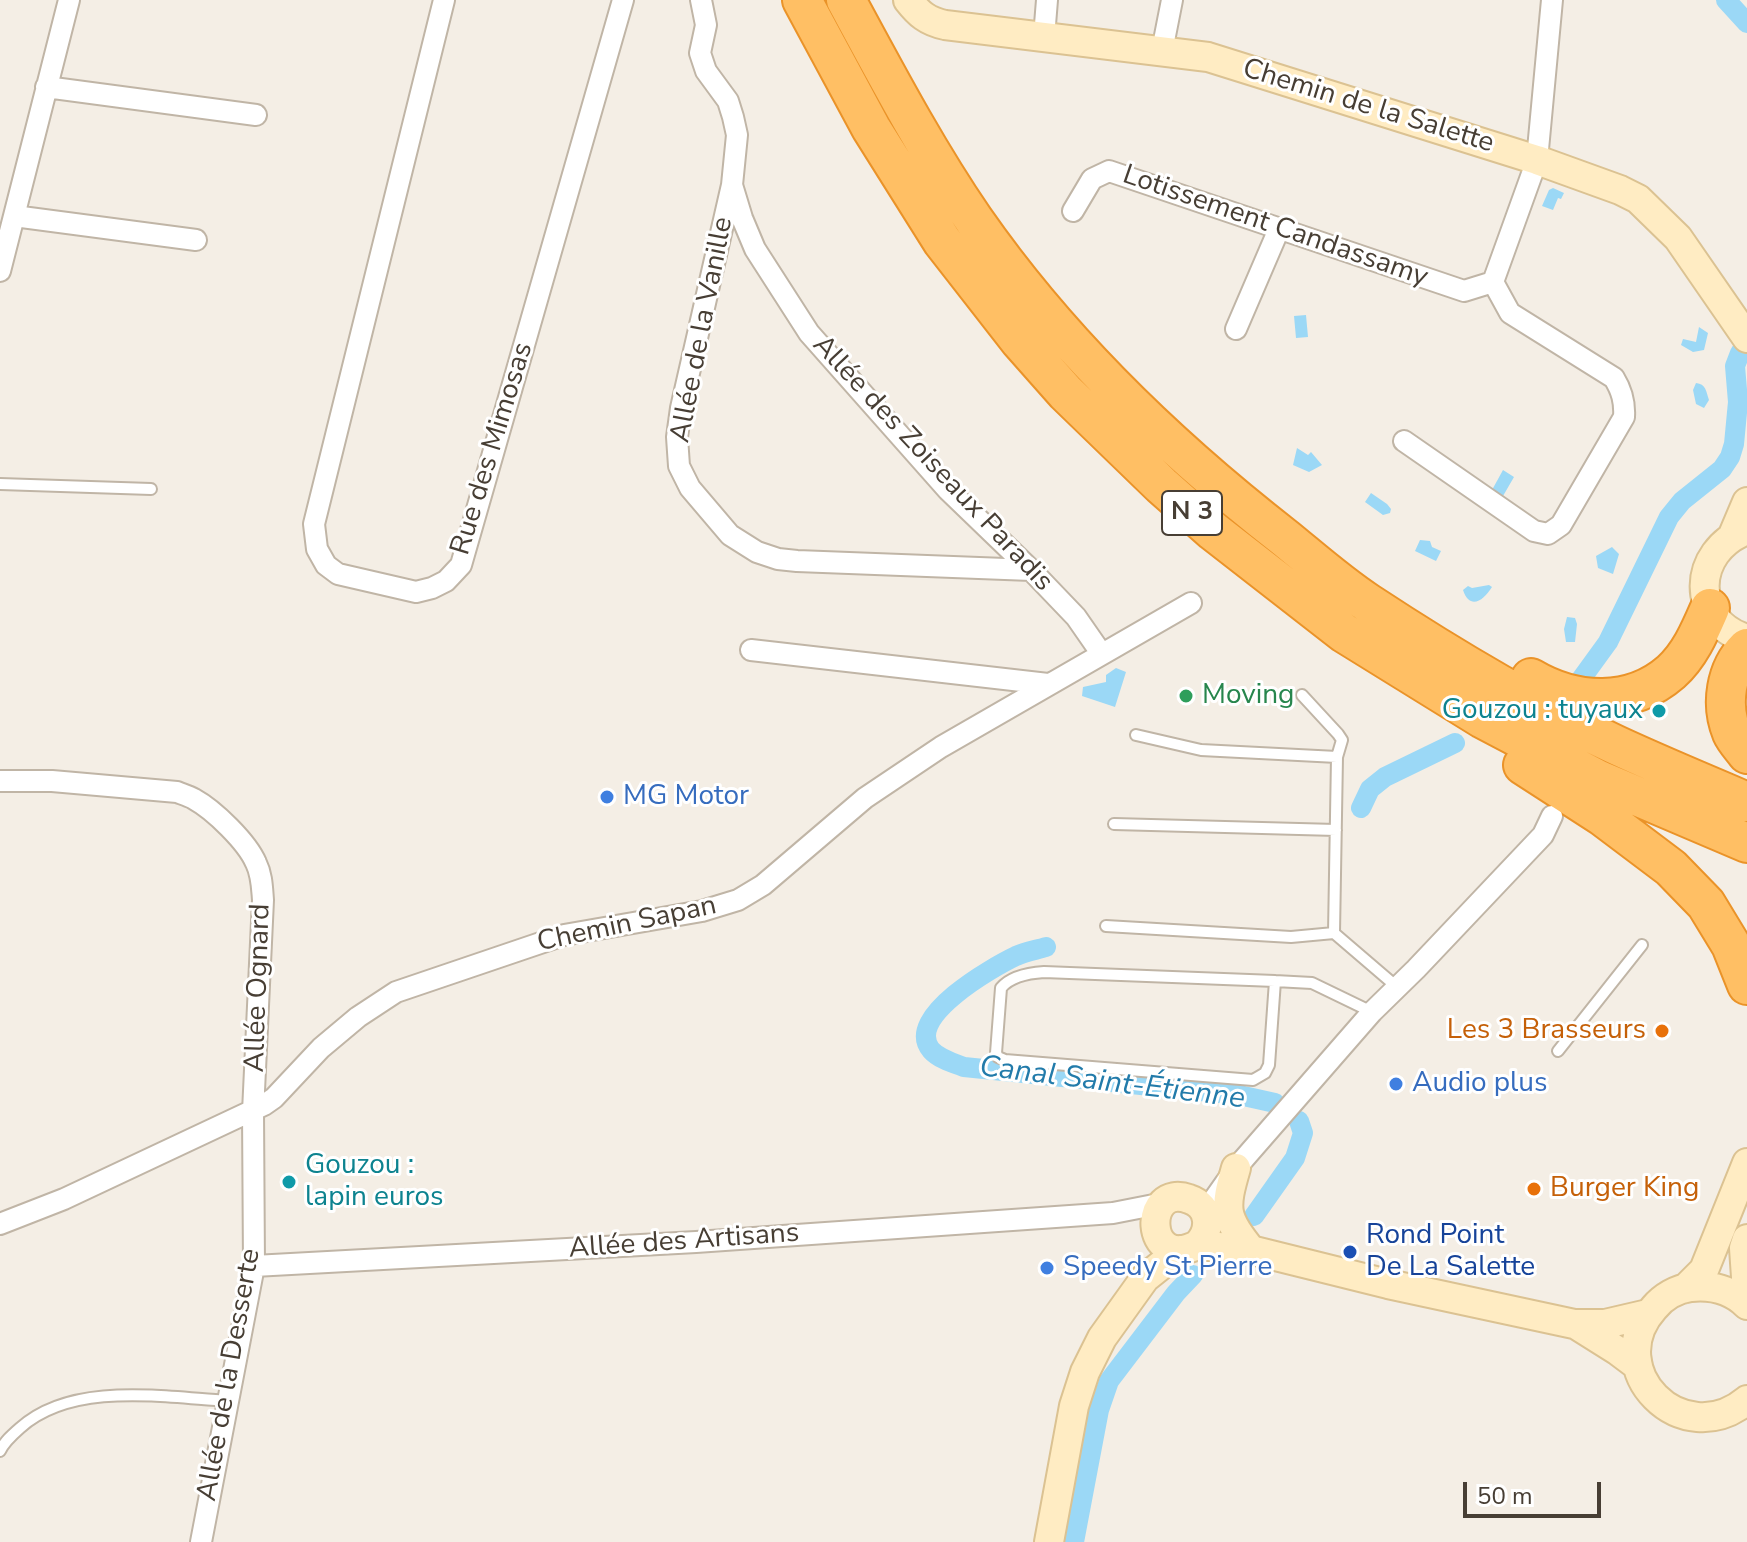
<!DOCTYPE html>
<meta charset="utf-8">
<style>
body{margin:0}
#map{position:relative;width:1747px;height:1542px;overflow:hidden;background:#f4eee5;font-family:"Nunito Sans",sans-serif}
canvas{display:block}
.scale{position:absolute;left:1463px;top:1482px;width:138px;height:36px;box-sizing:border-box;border:4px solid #473e34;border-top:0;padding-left:10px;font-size:24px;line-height:28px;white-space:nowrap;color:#473e34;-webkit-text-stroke:6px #fff;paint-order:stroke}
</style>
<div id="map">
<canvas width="1747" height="1542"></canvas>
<div class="scale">50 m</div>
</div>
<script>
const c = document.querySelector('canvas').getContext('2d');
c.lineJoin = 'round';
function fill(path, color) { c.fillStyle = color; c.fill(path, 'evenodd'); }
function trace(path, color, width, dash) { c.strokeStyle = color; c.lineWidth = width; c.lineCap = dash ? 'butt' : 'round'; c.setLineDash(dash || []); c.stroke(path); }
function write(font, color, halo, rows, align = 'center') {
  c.font = font + ' "Nunito Sans",sans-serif'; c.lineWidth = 6; c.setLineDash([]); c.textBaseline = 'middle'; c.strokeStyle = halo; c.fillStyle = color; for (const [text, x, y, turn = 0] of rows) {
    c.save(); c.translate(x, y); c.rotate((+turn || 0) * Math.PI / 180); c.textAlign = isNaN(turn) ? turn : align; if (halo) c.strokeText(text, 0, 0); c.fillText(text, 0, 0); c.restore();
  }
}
fill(new Path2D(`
 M1553,188l11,5 -3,6 -3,-1 -5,12 -11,-4 7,-16z
 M1306,315l2,22 -12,1 -2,-22z
 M1699,327l9,6 -4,17 -11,2 -12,-7 2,-6 13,3z
 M1696,383c10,1 10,8 13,17l-5,8 -8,-4 -3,-14z
 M1297,448l11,7 3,-3 11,13 -13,7 -16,-7z
 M1503,470l11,7 -11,19 -11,-6z
 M1371,493l16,11 4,5 -1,4 -7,2 -18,-13z
 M1420,540l10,1 2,6 9,4 -5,10 -21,-10z
 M1612,547l7,7 -6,20 -15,-6 -2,-12z
 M1489,585l3,2c-8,13 -22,24 -29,3l5,-4 4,2z
 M1567,617l8,1 2,6 -2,18h-9l-2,-13z
 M1116,668l10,4 -11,35 -33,-11 1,-9 23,-5v-7z`), '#9bd8f6');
trace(new Path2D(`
 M1726,0l21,23
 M1579,682l29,-40 61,-125 13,-16 40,-32 8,-12 4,-13 4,-42 -3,-36 5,-13
 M1361,808l9,-19 15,-12 70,-34
 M1046,947c-10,3 -21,5 -30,9 -23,11 -112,61 -85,94 8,9 22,13 33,17l275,28 36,8
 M1254,1216l41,-58 8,-25 -4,-12
 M1074,1542l25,-132 10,-29 67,-88 17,-18`), '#9bd8f6', 20);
const lane = new Path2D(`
 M0,484l151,5
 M1302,695l36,39 4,6 -5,17 -3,176
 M1136,735l65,15 136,7
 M1114,824l222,6
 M1106,926l185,11 43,-4 63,54
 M1275,981l-6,84 -4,8 -12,7 -248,-20 -7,-3 -2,-4 5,-65c9,-11 28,-15 43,-16l231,9 37,2 60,29
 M1558,1051l84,-106
 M0,1451c4,-9 12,-16 20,-23 52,-47 143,-31 207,-27`);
const street = new Path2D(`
 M444,0l-130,524 3,25 9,16 12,9 78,18 16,-4 14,-7 15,-16 162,-565
 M701,0l5,25 -6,28 6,18 22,30 5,16 4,18 -5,50 10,33 13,31 54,84 139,157 83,80 45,47 25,36
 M1044,37l3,-37
 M1162,51l10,-51
 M46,87l210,28
 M732,185l-51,223 -4,29 2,29 11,22 40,47 27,17 21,7 19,2 234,9
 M1073,211l19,-32 17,-8 355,120 29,-9 17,31 104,65c8,13 11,24 10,39l-63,108 -13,9 -14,-3 -130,-90
 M14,216l182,24
 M0,271l69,-271
 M1493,282l44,-122 15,-160
 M1236,329l43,-100
 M751,650l297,34
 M0,781h52l125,11c5,2 12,4 17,7 20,11 53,43 62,64 6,12 6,25 7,37l-10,212 1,154 -53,276
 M1205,1212l31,-44 136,-156 44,-43 127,-134 9,-19
 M0,1224l64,-25 200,-94 10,-7 47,-50 37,-31 38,-25 168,-57 138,-24 36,-11 25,-15 102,-87 76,-51 250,-144
 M254,1266l442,-24 417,-29 51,-10`);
const secondary = new Path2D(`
 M908,0c11,14 19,21 37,25l263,32 329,103 83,30 18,9 40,39 69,100
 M1747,530c-56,21 -57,92 0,109
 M1733,535l14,-33
 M1236,1168c-12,41 -12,49 15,82
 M1747,1239l-3,9 3,44
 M1197,1245c15,-14 14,-39 -8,-46 -47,-17 -45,73 8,46l54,5 137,34 186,40h31l43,-10
 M1686,1288l18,-18 43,-107
 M1747,1305c-15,-15 -36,-20 -56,-18 -14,2 -28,10 -37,21 -55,61 28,146 93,92
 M1575,1324l43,27 20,15
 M1049,1542l25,-136 11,-34 17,-34 43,-60 35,-28`);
const highway = new Path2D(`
 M802,0l69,128 71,113 78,100 46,52 95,92 52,46 131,102 139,86 116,61 148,63
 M846,0c40,74 80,150 128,220 85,122 194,227 311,318 27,22 54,46 83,65 79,52 162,102 248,142 43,20 87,38 131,57
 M1747,648c-21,21 -27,56 -15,85 3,7 10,14 15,21
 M1531,678c44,26 100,29 140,-6 19,-17 29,-41 39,-64
 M1523,765l79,51 69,52 35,36 25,41 16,40`);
trace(lane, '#c0b5a6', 14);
trace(street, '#c0b5a6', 24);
trace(secondary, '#dbc292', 32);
trace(highway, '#ea9329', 42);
trace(lane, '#fff', 10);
trace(street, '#fff', 20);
trace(secondary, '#ffecc3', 28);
trace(highway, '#ffbf64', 38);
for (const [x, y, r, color] of [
 [1186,696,8,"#2e9e5b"],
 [1659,711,8,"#0f9aa8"],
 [607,797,8,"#3f7fe0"],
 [1662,1031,8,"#e8710a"],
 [1396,1084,8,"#3f7fe0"],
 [289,1182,8,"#0f9aa8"],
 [1534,1189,8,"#e8710a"],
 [1350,1252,8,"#1a4fb4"],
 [1047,1268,8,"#3f7fe0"]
]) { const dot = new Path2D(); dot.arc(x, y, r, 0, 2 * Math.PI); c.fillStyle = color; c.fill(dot); trace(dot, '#fff', 3); }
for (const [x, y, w] of [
 [1192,513,60]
]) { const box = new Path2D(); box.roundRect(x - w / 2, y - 22, w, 44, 6); c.fillStyle = '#fff'; c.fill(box); trace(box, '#473e34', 2); }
write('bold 26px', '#473e34', null, [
 ["N 3",1192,513]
]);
write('28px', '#473e34', '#fff', [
 ["Chemin de la Salette",1368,107,17],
 ["Lotissement Candassamy",1275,227,19],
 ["Allée de la Vanille",703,330,-79],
 ["Rue des Mimosas",493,449,-73],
 ["Allée des Zoiseaux Paradis",932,464,47],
 ["Chemin Sapan",627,925,-12],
 ["Allée Ognard",259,988,-88],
 ["Allée des Artisans",684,1242,-4],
 ["Allée de la Desserte",230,1375,-80]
]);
write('28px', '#27864d', '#fff', [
 ["Moving",1202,696]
], 'left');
write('28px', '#0d838f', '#fff', [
 ["Gouzou : tuyaux",1643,711],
 ["Gouzou :",305,1166,"left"],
 ["lapin euros",305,1198,"left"]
], 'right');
write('28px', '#366cbe', '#fff', [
 ["MG Motor",623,797],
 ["Audio plus",1412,1084],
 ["Speedy St Pierre",1063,1268]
], 'left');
write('28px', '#c56008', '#fff', [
 ["Les 3 Brasseurs",1646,1031],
 ["Burger King",1550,1189,"left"]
], 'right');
write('28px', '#164399', '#fff', [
 ["Rond Point",1366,1236],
 ["De La Salette",1366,1268]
], 'left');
write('italic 30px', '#227baa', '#fff', [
 ["Canal Saint-Étienne",1112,1084,7]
]);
</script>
